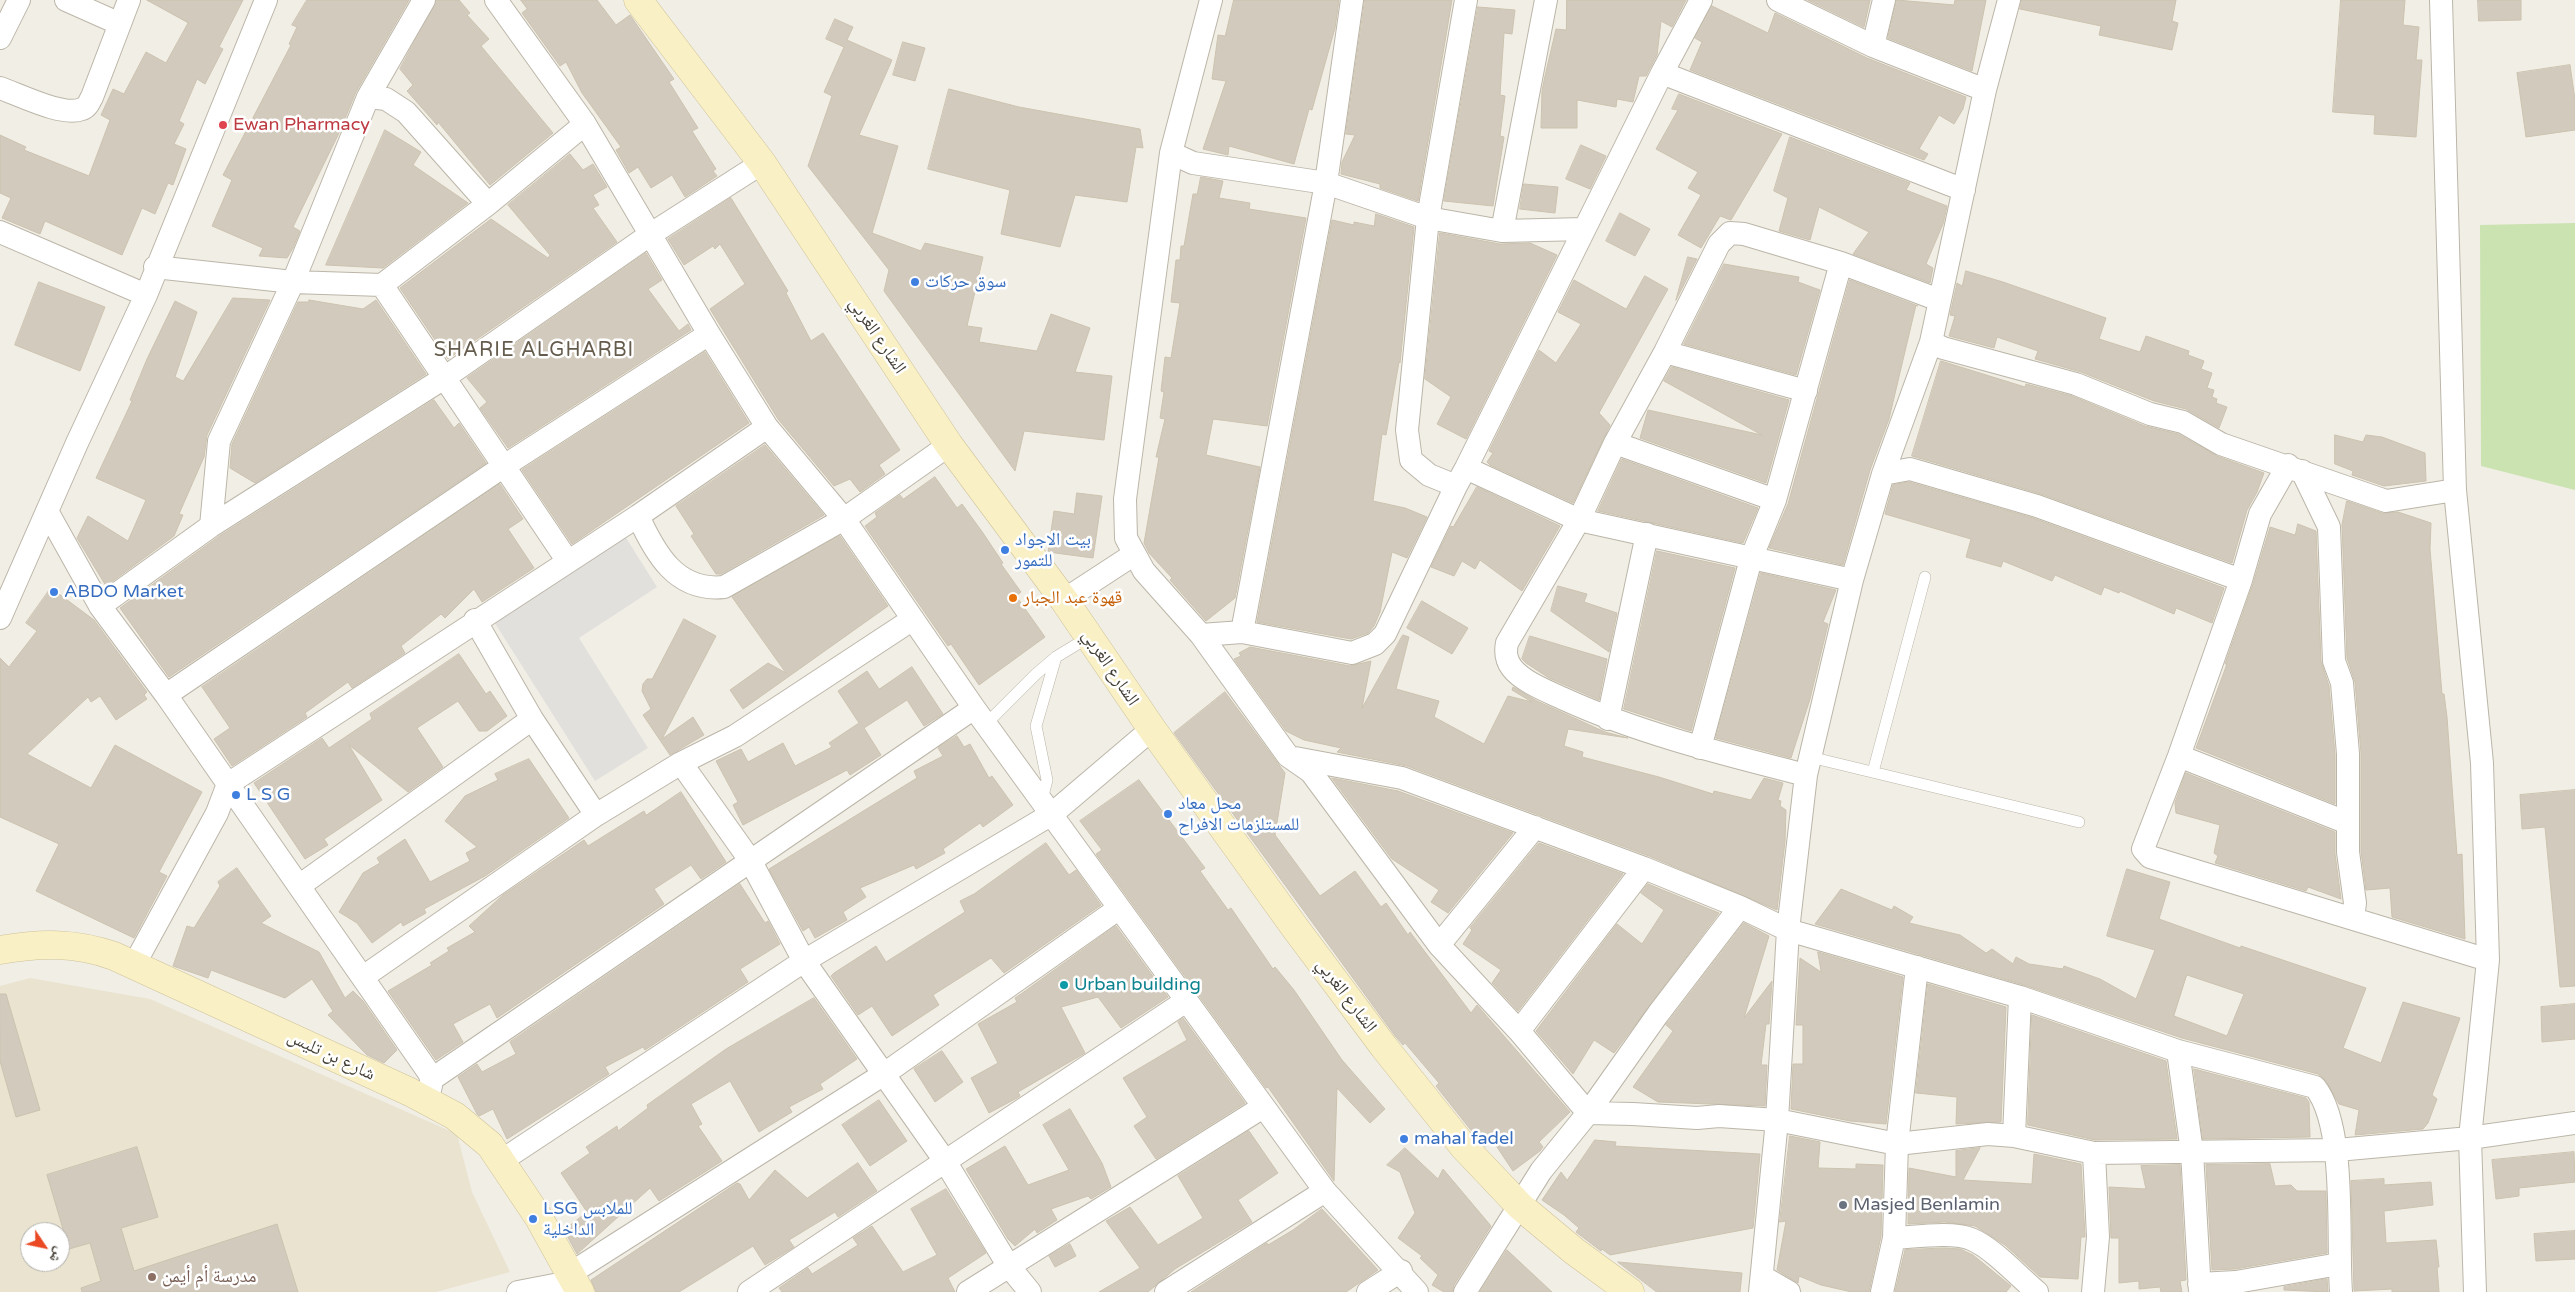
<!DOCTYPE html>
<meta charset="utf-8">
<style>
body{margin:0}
#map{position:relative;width:2575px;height:1292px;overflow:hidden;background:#f1eee5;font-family:"Varela Round","Noto Naskh Arabic",sans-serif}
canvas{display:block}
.north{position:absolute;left:20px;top:1222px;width:50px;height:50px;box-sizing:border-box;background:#fff;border:1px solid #b4b2ae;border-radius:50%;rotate:124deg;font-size:14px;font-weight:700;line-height:20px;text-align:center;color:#433e35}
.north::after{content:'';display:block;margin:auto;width:18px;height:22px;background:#ea4924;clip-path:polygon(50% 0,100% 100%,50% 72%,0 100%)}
</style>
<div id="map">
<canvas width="2575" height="1292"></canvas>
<div class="north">ش</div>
</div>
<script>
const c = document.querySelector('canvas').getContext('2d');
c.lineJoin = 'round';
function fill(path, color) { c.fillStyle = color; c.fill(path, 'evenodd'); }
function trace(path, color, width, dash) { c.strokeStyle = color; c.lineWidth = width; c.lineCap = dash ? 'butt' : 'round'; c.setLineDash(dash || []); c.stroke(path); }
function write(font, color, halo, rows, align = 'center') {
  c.font = font + ' "Varela Round","Noto Naskh Arabic",sans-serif'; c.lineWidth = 5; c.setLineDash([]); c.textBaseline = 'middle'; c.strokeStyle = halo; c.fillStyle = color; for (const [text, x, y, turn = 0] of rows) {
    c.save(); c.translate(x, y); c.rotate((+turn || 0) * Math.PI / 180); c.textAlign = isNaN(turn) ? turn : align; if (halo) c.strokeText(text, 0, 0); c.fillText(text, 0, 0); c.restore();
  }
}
fill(new Path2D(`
 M30,978l120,21 307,135 15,58 38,80 -74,20h-436v-306zM30,1232h30v30h-30z`), '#e9e3d0');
fill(new Path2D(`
 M2575,223v267l-94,-24 -1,-241z`), '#cae3b1');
fill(new Path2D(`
 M623,533l34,54 -78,51 69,110 -53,33 -104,-164z`), '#e2e0dd');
const building = new Path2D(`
 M147,0h96l-24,47 4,2 -18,35 -8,-5 -18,42 5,3 -10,20 12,5 -13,36 -5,-2 -13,31 -13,-6 -20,47 -77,-34 -5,13 -38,-16 9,-20 -11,-5v-58l26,12 -2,3 65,26 21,-56 -9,-5 12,-26 11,5 22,-42 20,11 22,-40z
 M307,0h102l-53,92 -17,41 -46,94 7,4 -7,17 -6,10 -28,-2 4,-8 -51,-22 20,-46 -9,-5 68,-130 -2,-1 8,-17 -5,-2z
 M437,0h22l11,13 -3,2 22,24 -8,7 72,87 -63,52 -52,-63 -1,3 -30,-34 6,-6 -13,-16z
 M521,0h76l19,25 14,-10 44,64 -5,3 29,46 -6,3 24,38 -3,2 4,5 -32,21 -13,-22 -21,13 -13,-21 -9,6 -13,-23 5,-3 -39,-54 -16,-31 -6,4 -38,-53 5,-4z
 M1234,0h105l-4,28 -23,82 -3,-1 -15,55 -65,-18 -1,9 -25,-6 23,-68 -14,-2 6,-44 7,1z
 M1365,0h87l-34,201 -38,-13v-4l-39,-10 1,-12 13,-27 -9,-1z
 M1567,0h119l-14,27 -11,-6 -4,34 -11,21h-7l-6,26 -16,-3 -1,8 -39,-7v28h-36l1,-37 3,-15 11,-47 10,1z
 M1808,0h62l-6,27z
 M1897,0l57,5 1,-5h31l-14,71 -84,-33z
 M2022,0h154l-4,21 6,2 -6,27 -73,-15 2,-9 -81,-17z
 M2341,0h64l-2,25 16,2 -3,33h6l-6,77 -42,-3 1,-19 -42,-3z
 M2478,0h43v20l-42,1z
 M1712,6l56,27 7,-20 92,45 99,39 -3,12 -9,15 -15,-9 -20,34 9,5 -4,6 -234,-90 12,-28 -7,-4z
 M1478,7l37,3 -3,24 -8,-1 -4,62 5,1 -5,40 4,1 -11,69 -49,-5z
 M835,19l18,8 -6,13 45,20 -33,75 39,11 -26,87 49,18 4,-8 58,14 -16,69 15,2 -3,14 58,9 14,-37 39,14 -15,44 37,4 -8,64 -80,-9 -9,40 -131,-180 5,-21 -81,-104 24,-70 -8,-4 20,-45 -18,-8z
 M903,42l22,6 -10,33 -22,-6z
 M2570,65l5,35v30l-49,7 -9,-64z
 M949,89l70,18 121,22 3,19 -7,-1 -9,55 -52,-7 -15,52 -59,-13 9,-44 -82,-21z
 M1679,94l103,40 -51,86 -11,-4 -19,32 -23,-13 23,-40 -13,-7 10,-16 -42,-23 22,-39 -6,-1z
 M385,130l36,22 -8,13 55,38 -85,65 -57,-3z
 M1790,137l120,46 -4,7 41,16 -4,18 -17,40 7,4 -3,15 -77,-29 16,-22 -50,-25 -9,33 -31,-9 9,-33 -14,-7z
 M1581,145l25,11 -16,33 -24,-10z
 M570,154l13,16 10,-6 14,23 -14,8 6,10 -6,3 24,34 -169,117 -48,-71 91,-69 57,39 2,-3 -42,-50z
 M1201,177l22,4 -4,17 31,5 -1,6 57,9 -39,208 -54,-7 -7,36 54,12 -25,131 -29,23 -36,-41 2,-2 -23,-25 -5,-10 15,-86h-3l9,-38 -5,-1 4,-26 -3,-1 4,-34 6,1 9,-55 -9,-1 5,-42h4l1,-14h3l9,-52h4z
 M1524,184l34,3 -3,26 -35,-4z
 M731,198l57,93 -2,2 25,48 12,-8 77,117 -21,15 6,9 -25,18 -10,-13 -16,7 -56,-67 -68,-110 35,-25 -25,-40 -5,5 -2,-3 -29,19 -16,-26z
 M1620,213l30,16 -15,27 -29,-15z
 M1376,214l38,13 -14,136 -1,-1 -13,73 -4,-1 -9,67 32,7 22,9 -20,41 -15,-6 -12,60 -6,14 -6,7 -17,6 -94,-17 75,-402 22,5v-3l20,4z
 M1440,233l60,11 30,-1 27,12 -91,184 -29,-15 14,-27 -26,-18z
 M646,253l16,27 -14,9 31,42 9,-7 3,6 -183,118 -28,-40 7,-6 -20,-24z
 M1688,257l9,2 -21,41z
 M1724,264l75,13 -1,5 22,8 -24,85 -112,-31z
 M1966,271l37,11 103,36 -7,21 41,13 6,-16 43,15 -1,4 16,6 -3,8 11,4 -5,15 7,2 -2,7 5,2 -1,4 11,4 -8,21 -33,-19 -32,-8 -73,-29 -46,-13 3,-8 -41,-14 -3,11 -45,-12 6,-20 -5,-1 7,-32 5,3z
 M1645,276l23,13 -69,124 11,12 -37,78 -83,-38 -3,-3 6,-9 -4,-2 50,-101 17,13 25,-39 -23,-12 16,-32 52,29z
 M1850,280l68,26 -2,-1 -27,114 -19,51 -27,95 -74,-17 19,-44z
 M39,282l66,25 -25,64 -65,-26z
 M233,298l37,2 -63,135 -3,22 -25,57 4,1 -9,21 -68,50 -29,-48 11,-22 40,25 18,-41 -50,-22 36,-77 -2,-1 17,-41 28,-58 22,11 -22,65 8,4z
 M309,300l54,9 13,-9 50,74 -171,109 -25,-15 2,-24 66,-142h11z
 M705,352l44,71 -177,121 -50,-74z
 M1941,361l84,26 1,-3 46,12 73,30 33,8 39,22 47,17 -7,19 -10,18 -15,53 -191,-69 -129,-38z
 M1672,367l117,33 -23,83 -126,-45 8,-28 114,25 -98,-54z
 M434,400l20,28 5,-5 27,40 -317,214 -49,-69 98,-71z
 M2335,435l28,7 3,-7 16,2 43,16 1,28 -42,5 -32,-11 1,-4 -18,-7z
 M765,445l59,70 -103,59h-5l-25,-38 3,-2 -18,-28z
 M1622,459l136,49 -15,35 -145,-32z
 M935,477l22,31 5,-4 21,29 20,30 -2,1 20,28 -5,4 29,41 -66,48 -28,-41 -3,2 -83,-120 12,-9 -2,-4 25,-18 3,4z
 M1909,482l124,36 191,70 -12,35 -36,-15 -2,6 -54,-23 -1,2 -15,-6 -3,8 -46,-20 -3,6 -49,-20 -2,6 -35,-10 5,-18 -86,-25 8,-29z
 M500,484l23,35 -15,10 26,39 -52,34 -8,-13 -29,29 -4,-4 -40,32 4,7 -53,35 -4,-6 -43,31 2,4 -75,49 -18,-27 16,-11 -28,-41z
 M1477,487l83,39 -38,65 -42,-31 -5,9 -13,-8 -8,15 -23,-9 20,-41 2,1z
 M1077,493l25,3 -9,62 -45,-6 6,-41 20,3z
 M2347,501l35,12 16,-1 33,11 -1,26 12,145h2l3,23 10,138 5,-1 3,85 -73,-22 -2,-29 -24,2 -5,-39v-98l-6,-71 -8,-24 -5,-133z
 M2298,524l18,7 5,130 8,25 6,69v49l-139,-56 31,-84h-2l28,-80 17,-57 25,8z
 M840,536l48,70 -145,103 -13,-19 38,-27 18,10 -54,-76z
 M1657,551l78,17 -44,163 -67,-22z
 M1761,573l75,17 -13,32 5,2 -18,75 -19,59 -75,-20z
 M1558,586l29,8 -3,8 33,11 -8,39 -58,-41z
 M51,588l43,32 53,72 -3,3 3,4 -31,21 -16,-24 -9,6 -3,-5 -61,57 64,34 24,-43 87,47 -43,80 8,4 -33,62 -98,-47 23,-47 -59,-27v-159l9,9 28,-36 -11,-8z
 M1422,601l46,27 -16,26 -45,-26z
 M684,619l32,17 -54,103 31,-22 11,18 -34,20 -27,-40 8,-6 -9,-18 1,-7 4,-5h5z
 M1403,635l6,2 -13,52 43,12 -5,16 50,27 24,-48 24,6 -20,-12 1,-3 24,14 68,31 23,6 -60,-9 -4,17 19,6 -1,5 77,20 54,17 1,-3 37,9 13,-22 19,5 -5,17 3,1 -1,5 6,4 -1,31 -8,69 -128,-54 -242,-90 -70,-14 4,-4 -37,-8 -18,-9 -52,-72 7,-3 -2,-3 11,-6 100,19 21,-5 -9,47z
 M1530,636l77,23 -8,41 -50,-22 -23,-15 -4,-4z
 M459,654l27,40 4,-3 17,25 -20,15h-8l-21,-30 -41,27 26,39 -35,25 -59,-47 33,55 -58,39 4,6 -23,14 -51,-76 68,-45 7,10 43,-29 -2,-5z
 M912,667l31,47 -19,12 -17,-26 -43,28 17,27 -31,20 -3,-5 -104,55 -10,-20 5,-3 -22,-41 25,-12 7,13 35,-19 12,23 37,-19 -3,-4 30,-20 -21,-32 29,-20 12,18z
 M1225,692l60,81 -10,62 45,61 35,-25 26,36 5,-4 22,32 2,-3 61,81 6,-8 93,107 -31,30 4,5 -3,4 -27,20 -20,-30 -8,6 -7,-8 -42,-53 3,-3 -34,-40 -2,2 -7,-8 -222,-304z
 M957,736l7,11 6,-3 19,34 3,-2 21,29 -30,22 -3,-4 -37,26 2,4 -29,16 -2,-4 -54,23 6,9 -23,15 4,8 -32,18 -6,-11 -6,4 -34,-62 148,-91 -3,-7 29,-15 -5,-8z
 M529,759l40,59 -84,58 -61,33 2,4 -23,13 -2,-4 -29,21 -15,-20 -18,-11 24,-39 17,-10 -3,-5 28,-19 25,43 40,-21 -4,-8 11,-6 -32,-26 20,-25 33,-16 -3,-6z
 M2186,773l149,59v22l6,45 -33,-12 -2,4 -91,-28 3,-7 -4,-3 6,-28 -44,-12 -1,-10z
 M1332,778l66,13 115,42 -65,80 -17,-11 8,-12 -47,-31z
 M1139,780l66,88 -5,3 28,39 3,-2 42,61 2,-2 19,23 48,70 43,49 -15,14 -33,-35 -3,93 -66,-94 -2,1 -170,-234 6,-4 -22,-29z
 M2575,790v196l-15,1 -15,-160 -23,2 -2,-34z
 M681,792l45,70 -25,17 -10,-14 -37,24 10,15 -167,114 -7,-14 -37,20 10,18 -27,18 -48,-69 44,-26 -2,-2 19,-12 -2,-3 28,-16 -6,-6 34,-31 81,-55 4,6 56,-35 2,4z
 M1046,843l23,32 7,-5 25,35 -97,68 -13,-15 -58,37 6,10 -47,31 -20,-30 -14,9 -27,-39 3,-3 42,-27 10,16 79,-50 -5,-11 14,-7z
 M1539,843l84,31 -105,137 -26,-28 9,-13 -38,-26 9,-14 -2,-2z
 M237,868l34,48 -10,7 58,29 26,46 8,-7 10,10 34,49 -13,13 -17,-8 -39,-40 5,-4 -21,-32 -27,19 -74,-28 -3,8 -35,-12 14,-40 7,2 26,-42 -2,-4z
 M2127,869l43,13 -11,37 81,29 1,-2 125,42 -23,60 38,15 22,-61 57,16 -28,77 5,4 -9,24 -5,6 -68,6 4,-25 -20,-6 -13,-23 -8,-7 -136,-36 -158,-53 -209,-61 26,-35 51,21 2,-4 19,11 -4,6 51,12 26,18 6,-4 21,15 3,-7 13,7 34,5 1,-3 36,13 36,20 19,-49 -48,-14zM2187,975l57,19 -17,42 -53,-20z
 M740,884l25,39 3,-2 12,23 -40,25 8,13 -103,68 -2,-3 -38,20 4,7 -102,65 -14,-30 -14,7 -2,-2 -19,-37 19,-13 5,8 34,-18 -6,-12z
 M1648,884l71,29 -105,140 -20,-13 -21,34 -37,-43 81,-107 25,20 22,-34 -23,-17z
 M1744,923l25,13 -25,82 28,-37 -3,43h-3l-5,41h6l-2,41 -107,-4 -25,-15 40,-56 -7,-6z
 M1116,926l52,71 -47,31 -23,-31 -37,10 24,46 -67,39 2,4 -3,2 -28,15 -18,-35 27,-15 -20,-39 39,-22 -2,-4 6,-4z
 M1818,952l85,25 -17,147 -36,-3 -59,-12 2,-45h10v-39h-7l4,-67 21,14z
 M1928,984l78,23 -5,115 -45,2 1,-27 -41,-4z
 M0,994h6l34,116 -24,7 -16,-56z
 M814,998l43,61 -37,25 3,5 -34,18 3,5 -33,20 -29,-51 -39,23 11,20 -4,2 24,35 -63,40 -9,-13 -73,66 -13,-24 23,-18 -26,-39 29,-20 -4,-6 31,-21 1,5 30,-23 -1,-3 79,-56z
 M2575,1004v35l-33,3 -1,-35z
 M2032,1015l134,46 11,78 -82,1 -67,-15z
 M1183,1018l62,85 -89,56 -22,-33 13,-9 -24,-39 64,-38 -9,-18z
 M942,1051l21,31 -28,20 -21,-33z
 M2194,1069l112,29 3,4 1,35 -107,2z
 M879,1100l28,41 -37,25 -28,-41z
 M1070,1109l32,54 9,24 -20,12 -3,-3 -37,13 6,11 -20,13 -2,-4 -20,17 -7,-7 -42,-70 39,-23 23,39 41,-15 -26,-45z
 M1249,1131l29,42 -40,27 14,22 -77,47 -27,23h-49l41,-24 -34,-47 24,-14 28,38 45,-27 -25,-42z
 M1790,1136l30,6 -2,26 38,1v-5l27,1 -2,71 -12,56h-17l-31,-7 -22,-9 -1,7 -21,-13 9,-49 -6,1z
 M1595,1140l21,2 -1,4 145,8 -7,74 -143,27 -8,-6 -1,2 -25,-19 3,-4 -15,-13 -22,-15 19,-28 6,8z
 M137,1147l21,70 -37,11 13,43 143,-47 21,68h-216l-1,-4 20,-7 -11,-38 -21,6 -22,-74z
 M1405,1148l33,31 5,-10 48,57 -37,59 -2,7h-8l-12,-7 6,-10 -18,-17 2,-2 -24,-18 17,-25 -15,-41 -13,-7z
 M1980,1148l-17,32 69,4 2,-30 47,10 4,73h-4l-3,42 -38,-2 -35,-32 -30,-19 -30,-4 -37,2 1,-56 47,9v-26z
 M2574,1152l1,30 -56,6v8l-23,3 -4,-39z
 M858,1163l19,28 -39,26 -3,-5 -46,28 5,7 -29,18 -12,-19 -74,46h-83l-5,-12 146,-97 3,1 9,16 26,-30 32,28z
 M2270,1164l5,22 16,-1 6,6h29l1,62 -92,16 -23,1 -6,-105z
 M2180,1165l6,115 -6,1 2,11h-21l-1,-5 -21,2v-8l-20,2v-45h-8l-2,-51 37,2 -5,-23z
 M2384,1179v6l47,-3 2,23 -49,6 2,32 50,-3 3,27h-2l2,25h-47v-3l-38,2 -3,-110z
 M946,1189l40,64 -38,25 7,14h-173l-3,-4 29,-20 4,6 46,-29 -5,-7 19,-12 31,46 34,-17 -26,-46z
 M1322,1209l56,61 -32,22h-155l76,-49 1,2 25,-15z
 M2575,1231v28l-39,2 -2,-27z
 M1070,1244l6,12 -21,11 -6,-11z
 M1944,1248l16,1 13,6 38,31 -5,6h-111l10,-42z
 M1507,1250l45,42h-72z
 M1618,1262l124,11 -2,19h-83z
 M2327,1279l1,13 -44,-2v-3z`);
fill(building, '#d2cabc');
trace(building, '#ccc2af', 1);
const lane = new Path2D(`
 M986,724l50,-50 20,-17 33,-20
 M1810,757l269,65
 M1873,772l52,-195
 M1042,800l5,-20 -11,-54 20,-69`);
const street = new Path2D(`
 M66,0l54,24
 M496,0l89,124 124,210 58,93 77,92 130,189 351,483 92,101
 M1211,0l-40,153 -46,346 1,39 18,33 57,64 87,121 23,16 128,173 80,86 69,82 45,1 64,4 22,-2 58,4 120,24 91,-10 26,2 80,17 243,-3 133,-12 105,-15
 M1778,0l95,46 112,44
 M2441,0l14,490 27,273 6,197 -18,178 5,154
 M0,38l19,-38
 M1873,46l11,-46
 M1662,73l302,117
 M0,88c20,7 63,29 82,21 6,-2 7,-7 10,-12l37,-97
 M368,97l18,2 20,13 82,92
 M1171,153l22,10 133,20 102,35 74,13 82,-2
 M1502,231l44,-231
 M0,232l146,63
 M155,267l138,15 89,3 106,-81 97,-80
 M382,285l185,275
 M1931,342l12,6 133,36 74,30 33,8 38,22 165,57 69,-11
 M1665,352l141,39
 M1615,443l160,57
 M2288,465l-28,49 -19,66 -62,176 -36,93 7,8 338,103
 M1466,468l113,52 273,60
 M2302,471l27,56 5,134 8,22 6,71v98l7,51 -2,15
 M1883,474l27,-5 127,37 204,74
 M1456,486l-27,-11 -18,-15 -4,-30 21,-212 38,-218
 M47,511l53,95 66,89 263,378c5,10 1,17 -3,27
 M638,516c17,37 38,76 86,71l120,-68 105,-74
 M211,526l8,-85 74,-159 75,-185 56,-97
 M1064,600l69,-45
 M100,606l111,-80 233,-148 207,-144 111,-71
 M0,618l77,-175 69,-148 120,-295
 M475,620l57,99 64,96
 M1242,632l84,-449 26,-183
 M1201,635l41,-3 110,21 23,-9 10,-10 71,-148 10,-18 196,-395 39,-73
 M166,695l338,-229 205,-132
 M1608,719l39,-185
 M1700,748l51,-189 24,-59 66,-237
 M2179,756l169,67
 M1295,758l107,20 242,90 96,39 -82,107 -70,99 -47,58 -76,121
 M681,763l69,97 54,101 141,200 63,104 22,27
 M1806,775c-82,-21 -165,-41 -242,-76 -17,-8 -41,-17 -52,-31 -6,-8 -7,-15 -5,-25l72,-123 36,-77 50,-91 54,-108 11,-11 14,1 97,29 98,37
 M299,886l233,-167
 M1740,907l48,23 232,67 158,54 137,36c32,40 22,151 26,205
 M1439,945l96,-118
 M134,965l83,-152 11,-29 410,-268 129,-89
 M1917,967l-20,177 -3,94c20,-1 59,-7 77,1 22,9 47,37 66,53
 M363,977l233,-162 85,-52 54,-27 178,-117
 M1519,1031l125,-163
 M2178,1051l14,101 8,140
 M432,1079l542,-371
 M2014,1136l6,-139
 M501,1161l303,-200 248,-147 100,-85
 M571,1273l313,-199 234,-165
 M1763,1277l26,15
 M2199,1284l37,-2 103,-18
 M518,1292l57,-11
 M749,1292l437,-291
 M968,1292l295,-185
 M1166,1292l159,-101
 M1368,1292l33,-21
 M1760,1292l17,-172 11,-190 18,-155 46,-195 31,-106 48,-132 54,-252 24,-90
 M1882,1292l12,-54
 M2093,1292l5,-55 -4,-84`);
const secondary = new Path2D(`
 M638,0l124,163 187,282 115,155 88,129 141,196 91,122 79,99 57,60 54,45 56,41
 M0,950c40,-7 75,-8 114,6l296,136 45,24 35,29 49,73 41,74`);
trace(lane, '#bcb6a9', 12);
trace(street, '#bcb6a9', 24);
trace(secondary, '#cec298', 29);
trace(lane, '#fff', 11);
trace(street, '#fff', 22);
trace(secondary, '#faf0c6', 28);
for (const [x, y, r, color] of [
 [223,125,5,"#e0444e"],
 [915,282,5,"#3f7fe0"],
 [1005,550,5,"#3f7fe0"],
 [54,592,5,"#3f7fe0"],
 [1013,598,5,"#e8710a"],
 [236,795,5,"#3f7fe0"],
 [1168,814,5,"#3f7fe0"],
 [1064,985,5,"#0f9aa8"],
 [1404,1139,5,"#3f7fe0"],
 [1843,1205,5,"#6b7280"],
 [533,1219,5,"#3f7fe0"],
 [152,1277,5,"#8d6e63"]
]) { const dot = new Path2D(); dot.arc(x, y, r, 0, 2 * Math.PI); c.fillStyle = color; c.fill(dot); trace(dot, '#fff', 2); }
write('18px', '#be3a42', '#fff', [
 ["Ewan Pharmacy",233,125]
], 'left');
write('18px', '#366cbe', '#fff', [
 ["سوق حركات",925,282],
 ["بيت الاجواد",1015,540],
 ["للتمور",1015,561],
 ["ABDO Market",64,592],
 ["L S G",246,795],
 ["محل معاد",1178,804],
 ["للمستلزمات الافراح",1178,825],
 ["mahal fadel",1414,1139],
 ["LSG للملابس",543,1209],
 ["الداخلية",543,1230]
], 'left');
write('18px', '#433e35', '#fff', [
 ["الشارع الغربي",877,336,56],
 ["الشارع الغربي",1110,668,56],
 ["الشارع الغربي",1346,996,53],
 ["شارع بن تليس",331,1056,25]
]);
write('18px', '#c56008', '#fff', [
 ["قهوة عبد الجبار",1023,598]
], 'left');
write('18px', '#0d838f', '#fff', [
 ["Urban building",1074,985]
], 'left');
write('18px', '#5b616d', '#fff', [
 ["Masjed Benlamin",1853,1205]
], 'left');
write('18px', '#785e54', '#fff', [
 ["مدرسة أم أيمن",162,1277]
], 'left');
c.letterSpacing = '1px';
write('20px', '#655c4d', '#fff', [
 ["SHARIE ALGHARBI",534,351]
]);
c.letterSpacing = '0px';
</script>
